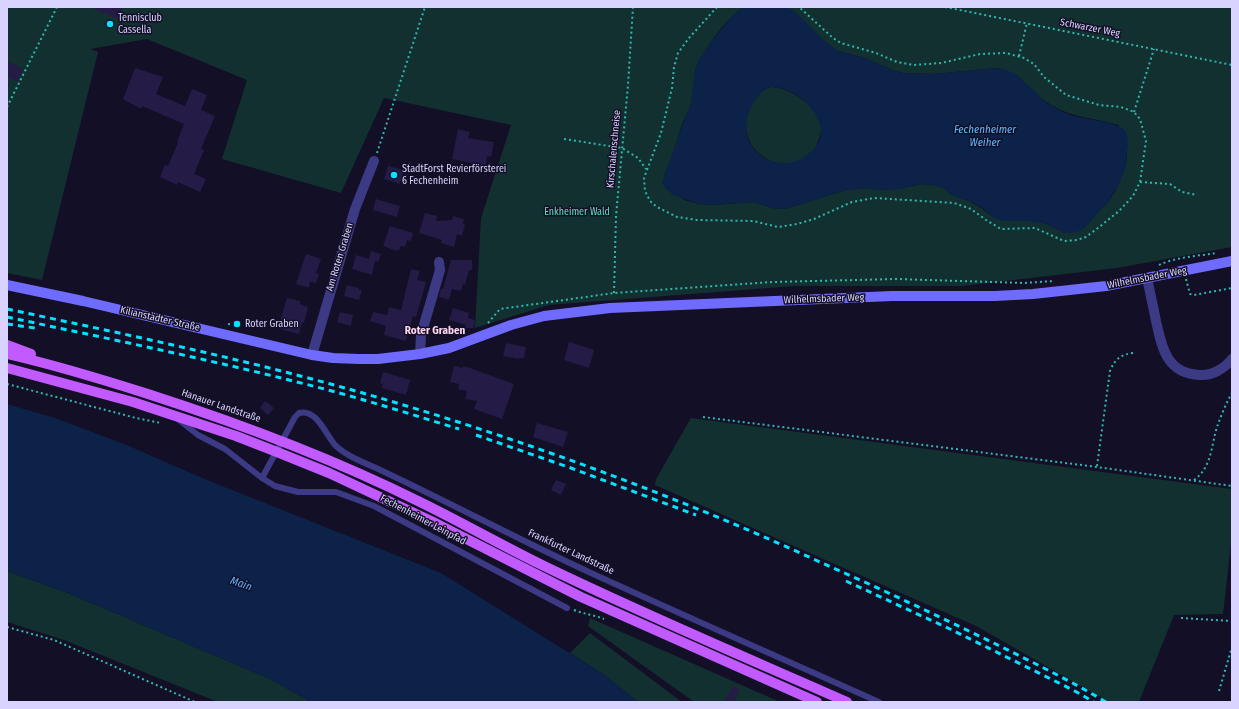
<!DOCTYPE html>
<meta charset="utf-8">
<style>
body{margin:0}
#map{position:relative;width:1239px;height:709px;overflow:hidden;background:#130f26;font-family:"Fira Sans Condensed",sans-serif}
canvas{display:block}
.frame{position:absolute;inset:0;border:8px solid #d9d4ff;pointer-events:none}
</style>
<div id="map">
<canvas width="1239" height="709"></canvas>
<div class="frame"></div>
</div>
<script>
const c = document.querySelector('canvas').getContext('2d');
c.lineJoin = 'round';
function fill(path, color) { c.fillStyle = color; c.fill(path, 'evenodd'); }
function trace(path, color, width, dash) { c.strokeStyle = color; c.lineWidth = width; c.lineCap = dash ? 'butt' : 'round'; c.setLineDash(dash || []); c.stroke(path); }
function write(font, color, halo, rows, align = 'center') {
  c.font = font + ' "Fira Sans Condensed",sans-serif'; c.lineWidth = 3; c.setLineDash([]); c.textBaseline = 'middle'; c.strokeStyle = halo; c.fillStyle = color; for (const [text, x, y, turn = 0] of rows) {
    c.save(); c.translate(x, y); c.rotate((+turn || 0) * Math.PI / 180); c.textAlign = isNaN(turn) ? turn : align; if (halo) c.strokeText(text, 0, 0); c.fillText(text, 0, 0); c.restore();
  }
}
fill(new Path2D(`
 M7,7h738c-14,5 -45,47 -49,61 -3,12 -1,25 -5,36 -3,8 -7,15 -10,23 -5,17 -10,33 -17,49l20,24 15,4 14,1 42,-3 16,6 14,1 61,-19 20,-2 13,2 19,-1 23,-5 12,1 11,3 6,6 19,7 12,7 9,7 54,8 21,10 19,-5 23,-25 8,-11 10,-24 2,-12 -9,-31c-22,-7 -45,-7 -65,-19 -23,-13 -27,-31 -56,-38l-63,6 -31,-1 -11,-3 -27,-12 -27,-7 -14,-10 -38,-34h446v240l-115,21 -155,18h-167l-246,19 -74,23 6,-110 30,-93 -127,-27 -43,95 -119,-34 25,-79 -100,-41 -57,10 8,3 -56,228 -35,-7z
 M771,87c19,0 47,20 50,39 1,6 -2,12 -4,18 -1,4 -4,6 -7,9 -31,29 -78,-7 -60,-45 5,-10 11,-18 21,-21z
 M691,418l541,71v46l-9,79 -49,1 -35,87h-30l-133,-76 -321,-141 1,-6z
 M7,571l61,22 202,86 41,23h-93l-154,-62 -57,-18z
 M590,618l190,84h-86l-106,-76z
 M590,633l92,69h-44l-35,-28 -33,-21z`), '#12302f');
fill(new Path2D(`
 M745,7l43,1 9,5 27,28 14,10 27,7 27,12 11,3 31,1 63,-6 10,2 10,5 30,28 14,8 13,5 36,7 14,6 3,6 1,9 -3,24 -6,16 -12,19 -23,25 -5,3 -8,2h-6l-21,-10 -17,-2h-21l-10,-2 -6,-4 -9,-8 -12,-6 -19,-7 -6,-6 -11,-3 -12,-1 -23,5 -19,1 -13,-2 -20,2 -61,19 -14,-1 -16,-6 -42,3 -14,-1 -26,-9 -8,-7 -3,-5 20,-57 9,-23 3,-27 5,-17 8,-12 26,-32 8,-7zM771,87c28,-1 68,39 41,64 -34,32 -83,-5 -60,-46 5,-9 10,-15 19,-18z
 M7,404l48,14 74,28 78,34 234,93 162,101 35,28h-327l-41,-23 -202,-86 -61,-22z`), '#0c2248');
fill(new Path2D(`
 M90,7h33l-5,12z
 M7,61l16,8 -6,13 -10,-6z
 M135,68l28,9 -7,17 29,12 7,-17 15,6 -6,15 14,6 -14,33 3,1 -10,24 12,5 -6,13 -22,-10 -1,3 -17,-8 5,-12 3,1 10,-23 -1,-1 7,-18 -42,-18 -1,3 -18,-10z
 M458,129l12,3 -2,6 26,4 -3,15 -4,-1 -1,10 -34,-7z
 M388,166l16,4 -4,14 -16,-5z
 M376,199l24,7 -3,11 -24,-7z
 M425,213l12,3 -1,5 16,-1 1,-4 11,3 -1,5h2l-3,12 -5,-2 -3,13 -13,-4 1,-3 -23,-7z
 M390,226l23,7 -2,8 -4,-1 -2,7 -4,-1 -2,4h-1l-1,1 -14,-5z
 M371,251l10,3 -3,8 -3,-1 -3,14 -20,-6 4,-14 13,4z
 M306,254l15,5 -5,14 3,1 -3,9 -6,-1 -1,6 -13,-4z
 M451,260h21v10h-3l-4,15 -2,-1 -2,7 -9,-2 -3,11 -10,-3 2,-8h2z
 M411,269l9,2 -3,9 9,2 -10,35 -3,-1 -7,25 -22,-6 2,-9 -16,-5 3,-9 14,3 2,-8 12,3z
 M347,285l12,3v2h3l-3,10 -15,-4z
 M287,298l13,3v3l8,3 -4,16 -2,-1 -3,12 -19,-5 2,-7 -2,-1z
 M453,308l16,5 -1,5 7,2 -1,8h-9l1,-3 -17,-5z
 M340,312l13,3 -2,11 -14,-4z
 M569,342l25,8 -5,18 -25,-8z
 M506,343l20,4 -2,11h-5v1l-16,-3z
 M454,366l9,2v-2l7,2 44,16 -12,35 -28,-10 3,-8 -12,-2 2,-8 -9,-2 1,-5 -9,-2z
 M383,372l27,8 -4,15 -24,-7 1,-4 -3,-1z
 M265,401l9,7 -6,7 -8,-7z
 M537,423l31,9 -5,15 -30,-10z
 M556,480l10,4 -5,11 -10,-5z
 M733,686l7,4 -7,12h-9z`), '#241b47');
trace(new Path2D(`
 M717,7l-28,31 -11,15 -4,14 -2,21 -11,45 -17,45 1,13 5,10 7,6 20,10 20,3 56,1 25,6 19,-3 17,-5 38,-17 22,-4 80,5 17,6 15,11 15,9 34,-1 29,13 13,-1 9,-3 12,-9 21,-17 14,-15 7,-14 6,-41 -6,-22 -6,-7 -13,-5 -22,-2 -33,-10 -22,-18 -10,-13 -10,-6 -18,-5 -26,1 -39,9 -27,2 -17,-3 -21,-9 -35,-10 -8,-5 -34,-31
 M945,7l287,58
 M1019,56l8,-33
 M7,107l50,-100
 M1134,112l20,-63
 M564,139l58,9 16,10 8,11
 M377,153l48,-146
 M1140,182l30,2 12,8 15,3
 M1159,265c17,-8 39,-9 58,-12
 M1186,279l4,15 4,1 38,-7
 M614,293l2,-77 12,-131 5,-78
 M488,323l12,-14 114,-16 158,-11 125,-3 127,4 30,-2
 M228,324l11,2
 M7,384l129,34 25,5
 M703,417l394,50 135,19
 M1097,466l13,-95c5,-12 11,-17 24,-18
 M1194,480c18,-13 17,-34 23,-53 4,-11 9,-24 15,-34
 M574,610c10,4 20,5 30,9
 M1181,618l51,3
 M7,627l47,13 141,62
 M1219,691l13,-44`), '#2fb8b0', 2, [2, 3]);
trace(new Path2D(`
 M179,420l19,15 27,14 37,29 13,8 23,6h38l38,14 193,102
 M262,478l33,-61 4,-4c18,-5 27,23 37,33 11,10 26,16 40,22 73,34 143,72 215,105 96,44 192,86 288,129`), '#3d3a85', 6);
trace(new Path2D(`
 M1147,278c3,14 6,28 9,43 6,26 10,53 44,54 12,1 25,-7 32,-16
 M420,354l1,-19 19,-65 -1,-8
 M312,355l43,-146 19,-48`), '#3d3a85', 10);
trace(new Path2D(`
 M7,285l76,16 229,54 21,3 26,1h19l42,-5 29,-6 62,-23 33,-9 66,-8 282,-12h103l38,-2 73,-8 126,-25`), '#6f6bff', 10);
trace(new Path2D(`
 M7,345l24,9
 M7,354c48,11 94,25 141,40 93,30 184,64 272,108 41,20 81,43 122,63 101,49 203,92 305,137
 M7,368l126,34 103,34 41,16 52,21 102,48 150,76 236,105`), '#c25bff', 10);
trace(new Path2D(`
 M7,309c113,24 227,48 338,79 132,37 263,83 389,136 45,19 90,40 135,60 48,22 96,45 143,68 32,16 64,32 94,50
 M7,317c112,24 225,47 336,77 39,11 77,23 116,35
 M7,324l28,4
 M476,435l95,33 125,47
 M846,581l104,48 123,61 21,12`), '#00e5ff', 3, [6, 5]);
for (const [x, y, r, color] of [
 [110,24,4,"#00e5ff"],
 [394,175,4,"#00e5ff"],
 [237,324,4,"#00e5ff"]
]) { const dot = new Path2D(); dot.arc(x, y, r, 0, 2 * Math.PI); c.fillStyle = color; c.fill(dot); trace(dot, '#130f26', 1.5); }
write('10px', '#d9d4ff', '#130f26', [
 ["Tennisclub",118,18],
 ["Cassella",118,30],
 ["StadtForst Revierförsterei",402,169],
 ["6 Fechenheim",402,181],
 ["Roter Graben",245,324]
], 'left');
write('10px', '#d9d4ff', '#130f26', [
 ["Schwarzer Weg",1090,28,11],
 ["Kirschalenschneise",614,149,-85],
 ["Am Roten Graben",340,257,-73],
 ["Wilhelmsbader Weg",1147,278,-11],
 ["Wilhelmsbader Weg",824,299,-2],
 ["Kilianstädter Straße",160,319,13],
 ["Hanauer Landstraße",221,406,19],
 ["Fechenheimer Leinpfad",423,520,28],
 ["Frankfurter Landstraße",571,552,25]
]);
write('10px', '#5fe0c0', '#130f26', [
 ["Enkheimer Wald",577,212]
]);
write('italic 11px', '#62b6ff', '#130f26', [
 ["Fechenheimer",985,130],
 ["Weiher",985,143],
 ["Main",241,584,20]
]);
write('bold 11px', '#ffd6f0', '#130f26', [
 ["Roter Graben",435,331]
]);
</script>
